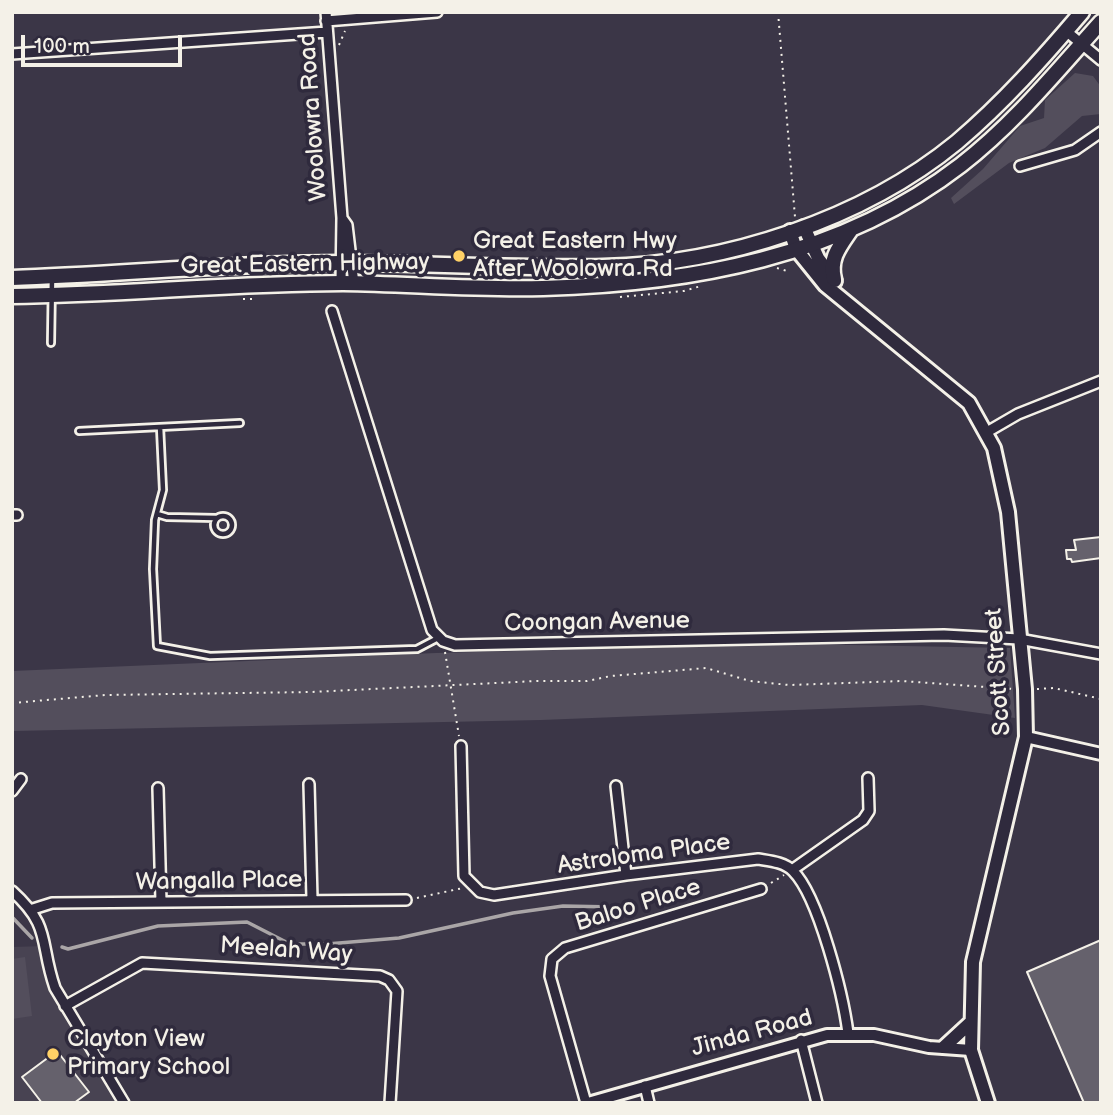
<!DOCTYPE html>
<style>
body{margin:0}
#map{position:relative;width:1113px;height:1115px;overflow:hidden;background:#3b3647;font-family:"Balsamiq Sans",sans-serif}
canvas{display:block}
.frame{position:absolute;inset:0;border:14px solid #f4f1e8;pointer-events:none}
.scale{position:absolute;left:21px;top:35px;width:161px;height:32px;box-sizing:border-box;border:4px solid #f4f1e8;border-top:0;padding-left:9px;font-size:21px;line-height:24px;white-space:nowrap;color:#f4f1e8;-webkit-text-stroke:5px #2f2a3d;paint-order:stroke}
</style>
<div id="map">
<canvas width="1113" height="1115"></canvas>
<div class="frame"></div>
<div class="scale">100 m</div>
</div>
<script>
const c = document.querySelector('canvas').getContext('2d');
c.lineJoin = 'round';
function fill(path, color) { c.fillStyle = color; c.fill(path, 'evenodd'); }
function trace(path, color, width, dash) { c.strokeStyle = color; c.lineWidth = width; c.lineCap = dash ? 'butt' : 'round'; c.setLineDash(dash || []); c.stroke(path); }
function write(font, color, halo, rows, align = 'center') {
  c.font = font + ' "Balsamiq Sans",sans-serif'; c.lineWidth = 7; c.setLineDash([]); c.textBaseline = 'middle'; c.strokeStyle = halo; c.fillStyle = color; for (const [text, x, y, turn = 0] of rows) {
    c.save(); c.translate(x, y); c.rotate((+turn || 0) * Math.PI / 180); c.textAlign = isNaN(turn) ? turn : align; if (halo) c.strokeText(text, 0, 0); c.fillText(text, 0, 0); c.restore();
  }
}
fill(new Path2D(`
 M45,946l3,21 74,136h-110v-156z`), '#484352');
fill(new Path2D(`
 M1075,73l18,3 8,11v27l-19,2 -37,32 -36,15 -55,41 -3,-6 32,-29 37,-43 24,-8 1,-18z
 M798,644l212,4 5,70 -93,-13 -381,15 -529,11v-60l424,-18z
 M25,957l7,59 -20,3v-60z`), '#534e5c');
trace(new Path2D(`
 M12,917l20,21
 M62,947l6,2 90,-23 89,-4 43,22h37l72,-6 114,-25 50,-7 51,1`), '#aaa6a7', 3.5);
const building = new Path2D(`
 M1101,537v21l-29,4 -1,-3h-4l-1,-9h10l-2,-10z
 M1101,940v163h-17l-57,-131z
 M57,1051l32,41 -15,11h-32l-20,-26z`);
fill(building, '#65616c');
trace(building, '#f4f1e8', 2);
const service = new Path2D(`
 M51,343l1,-65
 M160,427l3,63 -8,30 -2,49 4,77 53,10 207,-7 21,-11
 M79,431l161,-8
 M157,514l10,3 49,1
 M214 525a9 9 0 1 1 18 0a9 9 0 1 1-18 0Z`);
const minor = new Path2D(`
 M326,12l16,206 -1,65
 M326,21l111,-9
 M1066,31l35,29
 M12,54l315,-22
 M1020,166l55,-16 26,-18
 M342,218l5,7 7,59
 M332,311l100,319 11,11 12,4 489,-10 75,4 82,15
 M987,432l31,-18 83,-33
 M12,515h5
 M461,746l3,130 16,16 14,3 132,-20 132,-16c12,2 26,3 35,12 26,26 50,124 55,162
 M309,784l3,115
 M616,786l10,89
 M158,788l3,114
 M12,791l9,-12
 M792,870l71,-50 6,-9 -1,-33
 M12,891c40,36 27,51 43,97l69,115
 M33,909l19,-6 354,-3
 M65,1006l77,-43 238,13 9,4 8,11 -7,112
 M801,1040l16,63
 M645,1086l4,17
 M586,1103l-36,-127 2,-17 13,-11 196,-59`);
const tertiary = new Path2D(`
 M1026,737l75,17
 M588,1103l239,-68h47l55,12 42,3`);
const secondary = new Path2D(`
 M804,227l14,31 17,23
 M790,231l6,18 29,36 144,118 25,45 14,64 17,177 1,48 -53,225 -2,88 17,53
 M944,1047l26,-24`);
const trunk = new Path2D(`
 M12,278c110,-4 220,-15 330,-15 87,0 174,6 261,4 122,-3 259,-47 354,-125 46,-39 86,-84 125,-130
 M834,279c-5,-20 5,-32 16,-48
 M12,296c110,-1 220,-13 331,-13 66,1 133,7 200,5 146,-4 299,-31 418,-123 53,-41 95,-93 140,-143`);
trace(service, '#f4f1e8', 10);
trace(minor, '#f4f1e8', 14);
trace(tertiary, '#f4f1e8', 16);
trace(secondary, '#f4f1e8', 18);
trace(trunk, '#f4f1e8', 19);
trace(new Path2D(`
 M778,12l17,205
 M339,45l6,-14
 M777,268l13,4
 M620,297l64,-6 17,-5
 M243,299h11
 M445,652l14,84
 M1037,689l17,-1 47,11
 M12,703l93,-8 206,-3 226,-11h50l24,-5 95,-8 44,13 39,4 113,-4 112,8
 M771,883l13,-8
 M417,898l46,-10`), '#f4f1e8', 2, [2, 5]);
trace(service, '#2f2a3d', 4.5);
trace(minor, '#2f2a3d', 9);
trace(tertiary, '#2f2a3d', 10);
trace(secondary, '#2f2a3d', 12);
trace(trunk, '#2f2a3d', 14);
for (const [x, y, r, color] of [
 [459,256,7,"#ffd166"],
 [53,1054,7,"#ffd166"]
]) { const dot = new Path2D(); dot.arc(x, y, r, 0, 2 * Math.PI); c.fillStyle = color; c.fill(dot); trace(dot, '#2f2a3d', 2.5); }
write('24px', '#f4f1e8', '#2f2a3d', [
 ["Woolowra Road",314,117,-94],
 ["Great Eastern Highway",305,265,-1],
 ["Coongan Avenue",597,623,-1],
 ["Scott Street",999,672,-94],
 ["Astroloma Place",644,855,-8],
 ["Wangalla Place",219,882,-1],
 ["Baloo Place",638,906,-17],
 ["Meelah Way",286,951,4],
 ["Jinda Road",752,1034,-15]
]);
write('24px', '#f4f1e8', '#2f2a3d', [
 ["Great Eastern Hwy",473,242],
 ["After Woolowra Rd",473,270],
 ["Clayton View",67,1040],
 ["Primary School",67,1068]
], 'left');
</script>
